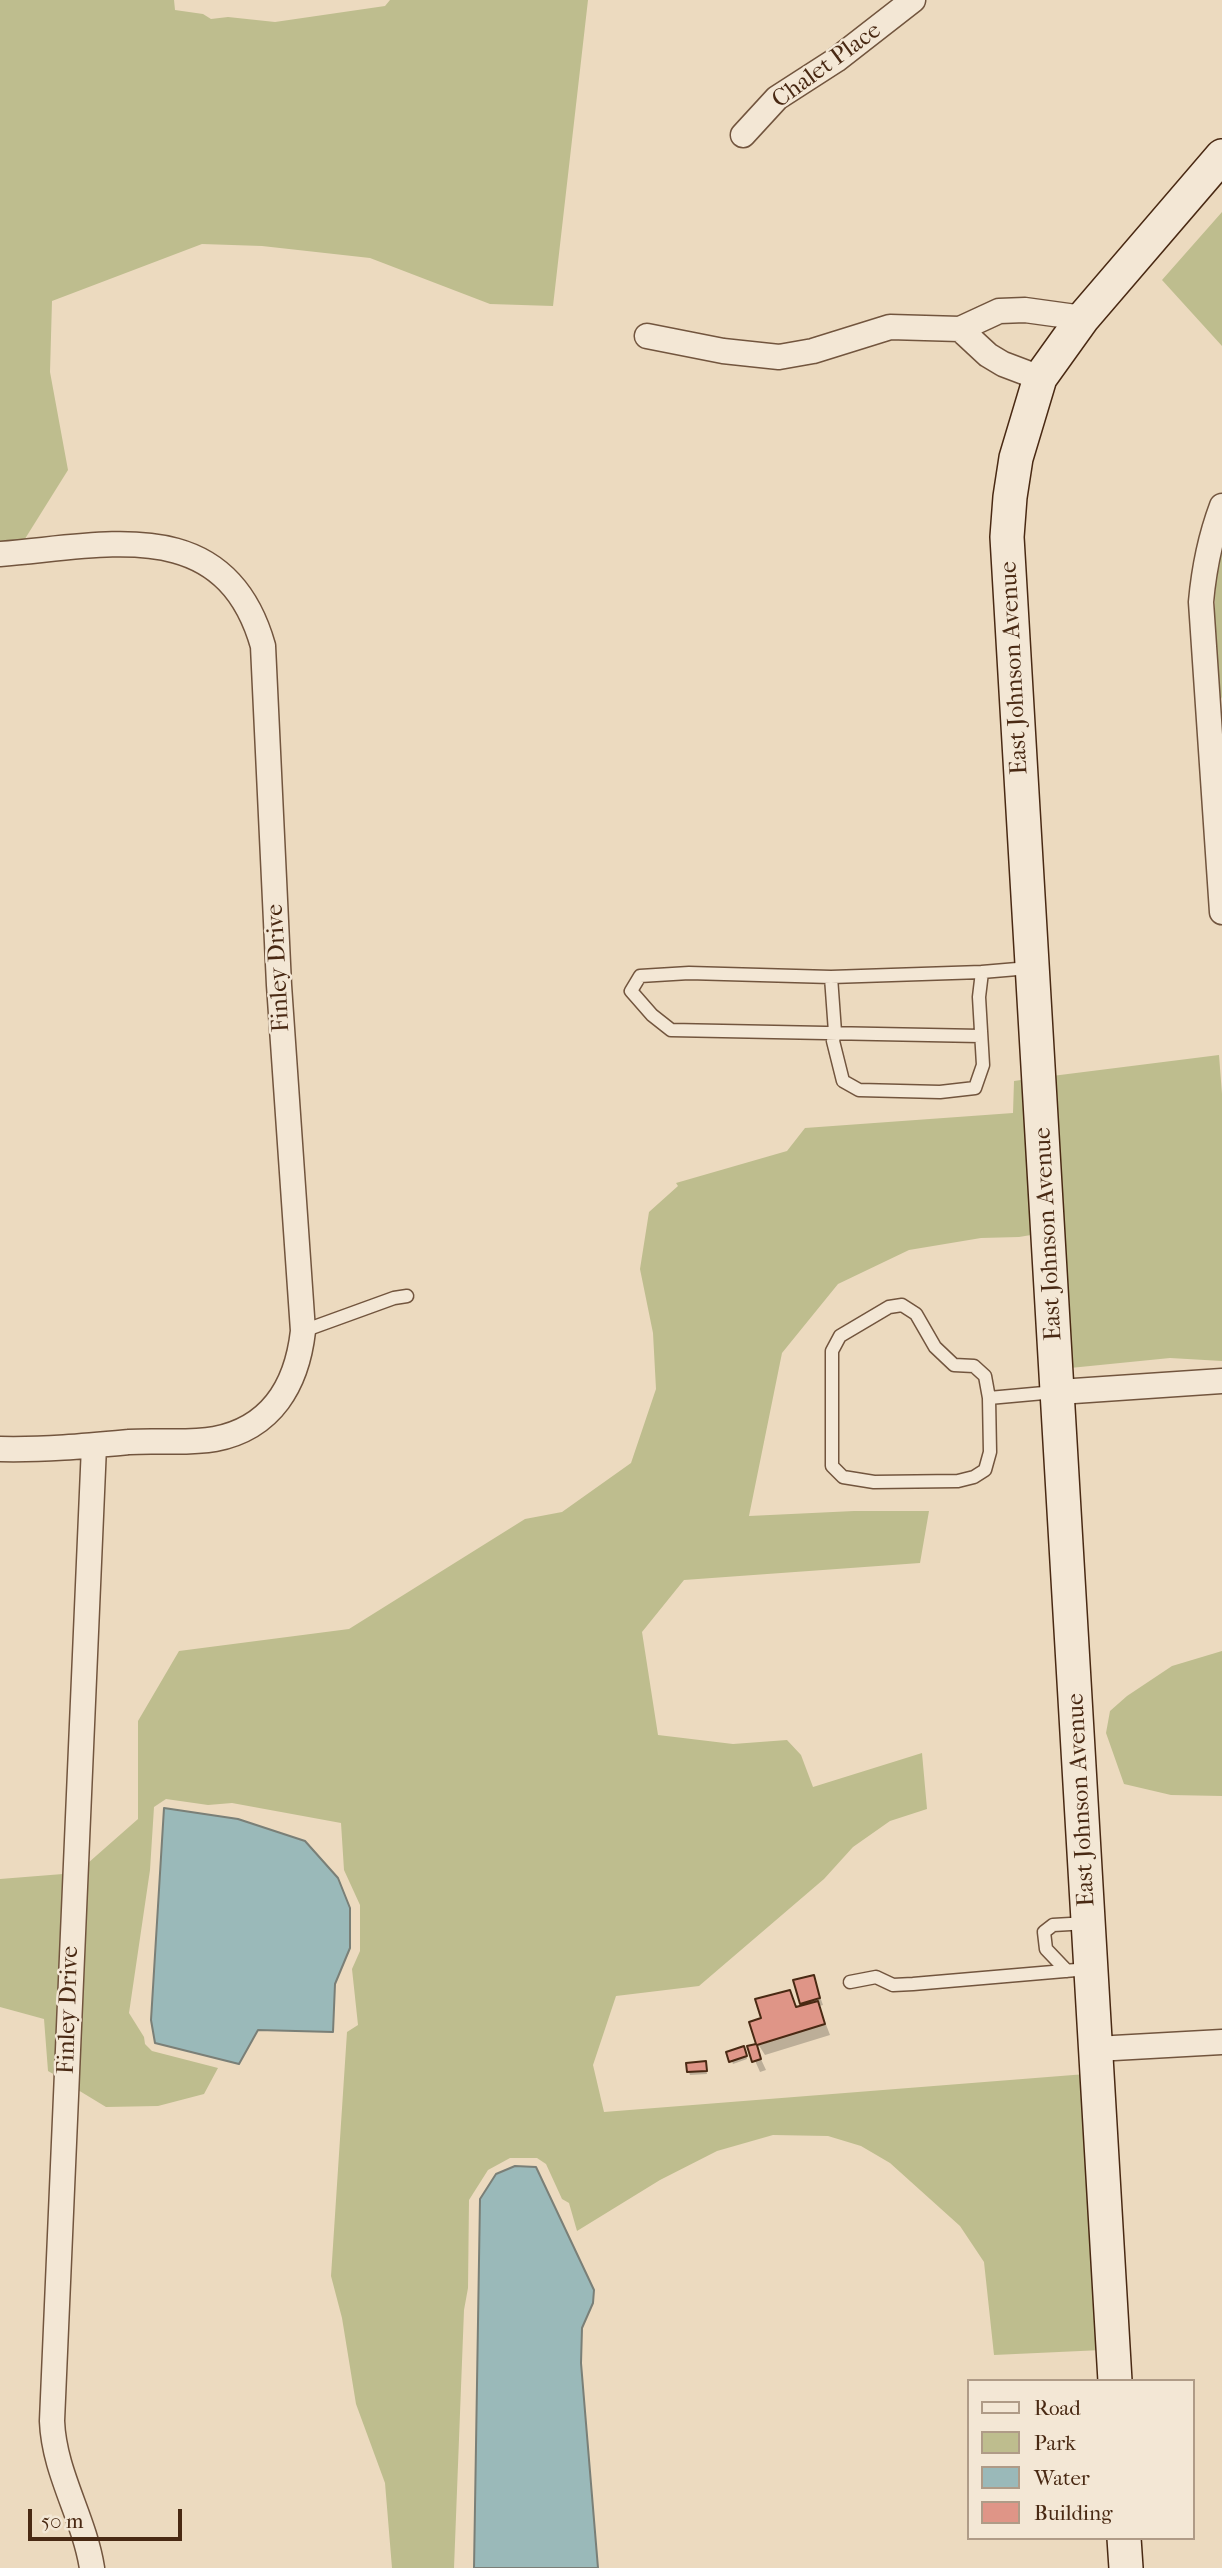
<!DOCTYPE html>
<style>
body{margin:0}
#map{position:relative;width:1222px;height:2568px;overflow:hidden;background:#ecdabf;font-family:"IM FELL French Canon",serif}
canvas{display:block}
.legend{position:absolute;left:967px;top:2379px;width:228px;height:161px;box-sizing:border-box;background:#f3e7d5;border:2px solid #af9b87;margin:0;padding:9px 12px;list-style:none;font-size:21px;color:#492913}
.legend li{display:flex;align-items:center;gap:14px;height:35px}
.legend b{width:35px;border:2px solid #af9b87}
.scale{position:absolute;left:28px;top:2509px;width:154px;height:32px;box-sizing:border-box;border:4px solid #492913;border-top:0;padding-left:9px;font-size:21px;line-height:24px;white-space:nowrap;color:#492913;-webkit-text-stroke:5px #f3e7d5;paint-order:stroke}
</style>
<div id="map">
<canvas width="1222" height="2568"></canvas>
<ul class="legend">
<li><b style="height:9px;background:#f3e7d5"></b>Road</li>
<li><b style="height:19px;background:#bebd8e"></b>Park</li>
<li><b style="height:19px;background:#9ab9b9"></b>Water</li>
<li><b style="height:19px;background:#df9587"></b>Building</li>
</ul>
<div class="scale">50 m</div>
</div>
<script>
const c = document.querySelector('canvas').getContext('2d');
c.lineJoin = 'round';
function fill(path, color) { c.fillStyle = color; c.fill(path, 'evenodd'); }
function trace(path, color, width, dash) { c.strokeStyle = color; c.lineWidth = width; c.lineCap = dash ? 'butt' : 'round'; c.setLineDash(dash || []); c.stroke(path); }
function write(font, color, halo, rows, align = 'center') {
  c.font = font + ' "IM FELL French Canon",serif'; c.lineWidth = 5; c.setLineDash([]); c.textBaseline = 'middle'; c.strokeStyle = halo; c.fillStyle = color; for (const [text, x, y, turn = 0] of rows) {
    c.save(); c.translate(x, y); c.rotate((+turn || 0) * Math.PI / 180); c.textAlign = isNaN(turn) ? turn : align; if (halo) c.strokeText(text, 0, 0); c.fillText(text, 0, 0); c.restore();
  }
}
fill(new Path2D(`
 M0,0h174l1,10 28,4 8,5 17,-2 47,5 110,-16 5,-6h198l-35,306 -63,-2 -120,-46 -108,-12 -60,-2 -150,57 -2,71 18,98 -45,72 -23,2z
 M1222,212v134l-60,-66z
 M1222,543v156l-2,-4c-4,-52 -10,-101 2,-152z
 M1219,1055l3,39v267l-52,-3 -100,10 -18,-292z
 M1028,1079l9,155 -18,3 -38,1 -72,12 -71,34 -56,69 -33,163 105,-5h75l-9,52 -236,17 -42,52 16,103 75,9 54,-4 14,15 12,32 109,-34 5,56 -37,12 -37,26 -29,32 -125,107 -83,10 -23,69 11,47 482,-38 16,276 -108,5 -10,-93 -24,-36 -70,-63 -29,-17 -33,-10 -55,-1 -56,16 -57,29 -83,51 -8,-28 -7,-4 -16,-35 -9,-6h-27l-22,12 -19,30 -1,88 -4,22 -10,258h-62l-7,-85 -29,-79 -14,-86 -11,-42 16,-244 11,-7 -6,-56 8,-18v-46l-16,-35 -3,-47 -109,-20 -24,2 -42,-6 -12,8 -4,63 -21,143 15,24 1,7 7,7 66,17 -14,26 -46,12 -52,1 -28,-17 10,-227 50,-44v-98l41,-70 170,-22 176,-110 37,-7 69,-49 25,-74 -3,-56 -13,-64 9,-57 29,-26 -2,-3 111,-32 18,-23 208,-15 1,-32z
 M1222,1651v145l-51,-1 -47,-11 -18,-51 4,-22 17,-15 45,-30z
 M63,1874l-8,201 -7,-4 -4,-52 -44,-12v-128z`), '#bebd8e');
const water = new Path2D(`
 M164,1808l74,11 67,22 33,37 12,30v40l-15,36 -2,48 -75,-2 -19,34 -84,-21 -4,-23z
 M515,2166l21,1 58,123 -1,13 -11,25 -1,35 17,205h-124l6,-369 16,-25z`);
fill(water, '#9ab9b9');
trace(water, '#7a7f77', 2);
fill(new Path2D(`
 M813,1977l10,28 -4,1 11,29 -65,20 -7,-11 5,-25 26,-27 8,17 7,-2 -2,-4z
 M749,2047l10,8 7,15 -6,2z
 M745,2051l2,8 -14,5 -5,-11z
 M705,2063l2,11 -17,1 -1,-3z`), '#0003');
const building = new Path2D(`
 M814,1975l6,23 -20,6 -7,-24z
 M790,1990l6,17 22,-6 7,23 -68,21 4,14 -9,3 -5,-16 9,-2 -7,-22 12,-4 -6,-19z
 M744,2046l3,10 -18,6 -3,-10z
 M706,2061l1,10 -20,1 -1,-9z`);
fill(building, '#df9587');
trace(building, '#492913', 2);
const service = new Path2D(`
 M982,972l-151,5 4,55 -2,9 10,40 16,9 81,2 35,-4 8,-23 -4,-68 3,-25 47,-4
 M831,977l-142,-4 -49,3 -9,15 21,24 19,15 309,6
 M303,1331l91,-33 13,-2
 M989,1398l1,54 -5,18 -11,7 -16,4 -84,1 -31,-5 -11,-11v-115l8,-15 49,-29 13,-2 14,9 19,33 19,18 20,1 11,10 4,22 66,-6
 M1067,1971l-21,-22 -2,-17 9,-7 35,-2
 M850,1982l26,-5 17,8 20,-1 175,-15`);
const minor = new Path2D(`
 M743,135l34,-37 59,-38 77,-60
 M960,329l28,26 15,9 37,14
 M647,336l76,15 56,6 34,-6 77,-24 70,2 39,-18 26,-1 58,8
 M1222,506c-12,32 -18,62 -21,96l21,310
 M0,554c106,-8 225,-42 263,92l16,339 24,346c-6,53 -31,97 -88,108 -27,5 -58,1 -86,3 -43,4 -85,8 -129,7
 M1059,1392l163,-11
 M1096,2049l126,-7
 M92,2568c-8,-51 -38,-95 -40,-147l42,-975`);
const secondary = new Path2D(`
 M1115,2381l-108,-1844 3,-40 6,-39 24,-80 43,-60 139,-162
 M1124,2538l2,30`);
trace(service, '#72553e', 15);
trace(minor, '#72553e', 27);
trace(secondary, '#492913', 36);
trace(service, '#f3e7d5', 12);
trace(minor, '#f3e7d5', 24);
trace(secondary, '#f3e7d5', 33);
write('24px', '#492913', '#f3e7d5', [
 ["Chalet Place",827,66,-36],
 ["East Johnson Avenue",1015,668,-93],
 ["Finley Drive",279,968,-93],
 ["East Johnson Avenue",1049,1234,-93],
 ["East Johnson Avenue",1082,1800,-93],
 ["Finley Drive",69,2010,-88]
]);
</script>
